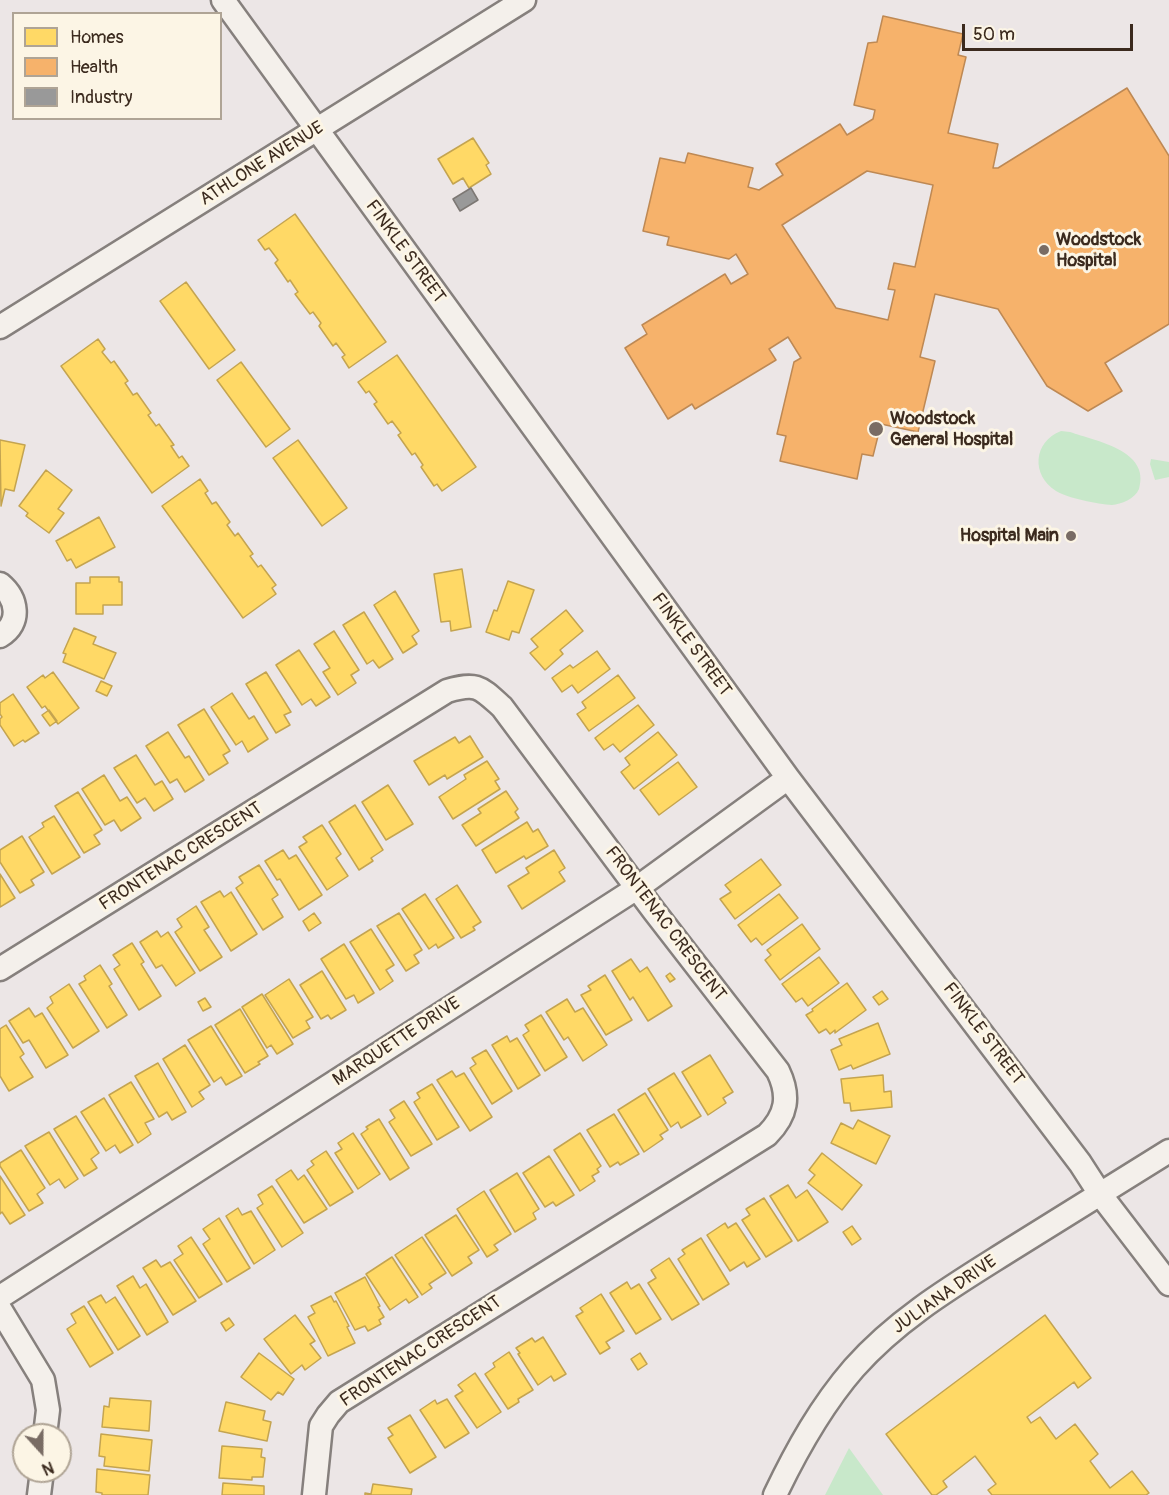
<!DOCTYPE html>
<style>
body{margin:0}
#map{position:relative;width:1169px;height:1495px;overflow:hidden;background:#ece6e6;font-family:Pangolin,sans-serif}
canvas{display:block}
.legend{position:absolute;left:12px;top:12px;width:210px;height:108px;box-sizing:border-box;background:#fcf5e5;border:2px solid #afa495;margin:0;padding:8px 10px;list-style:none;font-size:18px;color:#3b2a1e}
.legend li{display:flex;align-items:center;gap:12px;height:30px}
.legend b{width:30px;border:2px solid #afa495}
.north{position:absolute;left:12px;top:1423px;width:60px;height:60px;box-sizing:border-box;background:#fcf5e5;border:2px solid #afa495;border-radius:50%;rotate:159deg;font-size:16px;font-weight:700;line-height:24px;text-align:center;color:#3b2a1e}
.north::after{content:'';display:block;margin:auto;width:21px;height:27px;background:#796c64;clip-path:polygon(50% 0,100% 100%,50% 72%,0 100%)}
.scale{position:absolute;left:962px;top:24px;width:171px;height:27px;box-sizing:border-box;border:3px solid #3b2a1e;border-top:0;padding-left:8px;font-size:18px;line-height:21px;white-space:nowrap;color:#3b2a1e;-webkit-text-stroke:4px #fcf5e5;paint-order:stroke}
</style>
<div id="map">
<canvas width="1169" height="1495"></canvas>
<ul class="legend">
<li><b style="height:16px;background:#ffd966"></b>Homes</li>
<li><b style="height:16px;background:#f6b26b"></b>Health</li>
<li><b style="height:16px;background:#999"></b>Industry</li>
</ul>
<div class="north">N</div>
<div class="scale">50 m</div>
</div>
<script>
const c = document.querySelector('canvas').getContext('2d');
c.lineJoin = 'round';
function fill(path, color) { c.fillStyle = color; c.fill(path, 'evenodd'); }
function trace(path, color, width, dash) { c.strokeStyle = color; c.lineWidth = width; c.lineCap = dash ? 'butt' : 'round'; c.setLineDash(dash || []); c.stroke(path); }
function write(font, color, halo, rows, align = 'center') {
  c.font = font + ' Pangolin,sans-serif'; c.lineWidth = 6; c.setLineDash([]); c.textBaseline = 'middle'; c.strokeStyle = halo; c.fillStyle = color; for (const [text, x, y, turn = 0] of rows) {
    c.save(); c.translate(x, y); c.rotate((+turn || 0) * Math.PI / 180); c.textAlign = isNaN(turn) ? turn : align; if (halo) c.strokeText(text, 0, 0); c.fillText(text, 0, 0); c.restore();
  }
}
fill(new Path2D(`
 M1061,431l9,1c25,9 81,18 69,57 -4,10 -18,15 -27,16 -14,-1 -45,-7 -56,-14 -25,-16 -23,-49 5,-60z
 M1151,459l18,3v15l-14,3 -5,-16z
 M849,1448l34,47h-58z`), '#c8e8ca');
const homes = new Path2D(`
 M473,138l16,25 -3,2 5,9 -22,14 -6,-10 -10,6 -15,-25z
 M295,214l91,128 -37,26 -7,-11 3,-2 -9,-12 -3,3 -14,-20 2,-3 -8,-11 -3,2 -15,-20 3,-2 -8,-12 -2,2 -13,-19 3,-3 -9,-12 -4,2 -7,-10z
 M186,282l49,68 -26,19 -49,-68z
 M98,339l7,10 -3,3 9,11 3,-2 14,20 -3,2 8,12 4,-2 14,20 -3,2 8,11 3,-2 15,21 -3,1 8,12 3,-2 7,10 -37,27 -91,-127z
 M397,355l79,112 -34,24 -5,-7 -3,2 -13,-19 2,-2 -8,-12 -3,2 -14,-20 3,-2 -9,-12 -4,3 -14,-20 3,-2 -8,-11 -3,2 -8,-11z
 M241,362l49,67 -24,18 -49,-67z
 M0,440l25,5 -11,46 -9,-2 -4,17z
 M298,440l49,68 -25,18 -49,-68z
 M46,470l26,20 -14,19 6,4 -15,20 -23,-17 2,-3 -9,-7z
 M200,479l8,12 -3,2 7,11 4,-2 14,20 -3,3 8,11 3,-3 15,21 -3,2 8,11 3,-2 15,20 -4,3 4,6 -33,24 -81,-112z
 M99,517l16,30 -39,21 -5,-9 -4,2 -11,-20z
 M462,569l9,58 -20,4 -1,-10 -9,1 -7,-48z
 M90,577h29v5h3v23h-19v9h-27v-31h14z
 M508,581l26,9 -15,43 -7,-2 -3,9 -23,-8 8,-22 3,1z
 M395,591l24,40 -7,5 5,8 -14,9 -29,-48z
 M566,610l17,21 -23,19 3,4 -18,16 -15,-17 8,-6 -7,-8z
 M364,612l29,47 -14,9 -6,-8 -6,4 -24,-39z
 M74,628l22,9 -3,7 23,9 -12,26 -41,-17 3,-8 -3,-1z
 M334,631l25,39 -8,5 5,8 -18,12 -15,-23 7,-4 -16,-24z
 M299,650l31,47 -14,9 -5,-7 -9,6 -26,-40z
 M597,651l13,18 -32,24 -6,-8 -10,7 -10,-14 18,-13 3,3z
 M53,672l26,36 -21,16 -13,-18 -3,2 -15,-21 16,-12 2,3z
 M266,672l25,40 -7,3 6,10 -14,8 -30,-49z
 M618,675l17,23 -46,33 -12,-17 9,-6 -4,-6z
 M101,681l11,5 -5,10 -11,-5z
 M232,693l17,26 5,-3 14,23 -20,13 -6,-11 -6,4 -25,-38z
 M13,694l26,39 -14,9 -2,-2 -9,6 -14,-21v-6l2,-2 -2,-3v-11z
 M638,705l16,20 -34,27 -7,-8 -9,6 -9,-12z
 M204,709l26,42 -7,4 5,8 -19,12 -31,-50z
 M49,710l8,11 -7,5 -8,-11z
 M168,732l17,26 4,-2 15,24 -19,12 -8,-13 -7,4 -24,-37z
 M658,732l19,23 -43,34 -13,-17 9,-7 -5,-7z
 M470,736l13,21 -36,22 -2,-4 -16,10 -15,-24 41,-24 4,6z
 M136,755l19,30 7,-4 11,18 -19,12 -9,-13 -8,5 -23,-35z
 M487,761l12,18 -4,2 5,8 -47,30 -14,-22 27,-18 -2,-4z
 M678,762l19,25 -38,28 -19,-25z
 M104,775l16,26 7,-4 14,21 -20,13 -7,-11 -9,5 -23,-36z
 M388,785l25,39 -27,16 -24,-38z
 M506,791l12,18 -3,3 4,6 -43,28 -14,-21 19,-12 -3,-4z
 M78,792l24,38 -8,5 6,9 -16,9 -29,-47z
 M355,805l28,45 -12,8 2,3 -14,9 -30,-48z
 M54,816l26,41 -28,17 -23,-37 15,-10 -2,-4z
 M527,822l6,10 5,-3 10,17 -22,13 -2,-3 -28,17 -14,-23z
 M322,825l19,29 -5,4 12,18 -21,14 -28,-43 8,-5 -4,-5z
 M22,836l22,36 -13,8 3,5 -14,8 -20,-31v-12z
 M283,850l6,9 7,-4 26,40 -23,15 -19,-31 -3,1 -12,-19z
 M554,850l11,18 -6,4 6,9 -43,28 -14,-23 21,-13 -3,-5z
 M761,859l20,26 -46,34 -15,-20 11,-7 -6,-7z
 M259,865l19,30 -6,4 11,18 -20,13 -27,-42 7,-5 -4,-6z
 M0,874l15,24 -15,9z
 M457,885l24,37 -8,5 2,3 -14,8 -25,-39z
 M220,891l4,6 7,-5 26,42 -26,17 -30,-49z
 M425,894l29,44 -16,10 -2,-4 -7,5 -27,-40z
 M779,894l19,24 -36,27 -6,-7 -5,4 -13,-17z
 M196,906l13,21 -5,3 18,27 -22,14 -25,-39 7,-5 -5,-8z
 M314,913l7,10 -12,8 -6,-10z
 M399,913l23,37 -8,5 5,8 -13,8 -29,-45z
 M802,924l18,25 -40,31 -15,-20 6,-5 -4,-5z
 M371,929l23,36 -8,5 7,11 -13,9 -30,-48z
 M157,931l4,6 7,-5 27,41 -19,13 -14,-21 -6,3 -16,-26z
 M132,943l12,19 -3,2 20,32 -22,14 -25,-41 6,-4 -7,-10z
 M344,944l30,49 -16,10 -4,-8 -8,4 -25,-40z
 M819,957l20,26 -31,23 -6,-8 -6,4 -14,-18z
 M631,959l9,13 7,-5 25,39 -24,15 -15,-24 -3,3 -18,-29z
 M100,965l12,19 -3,2 18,29 -20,13 -28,-44 7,-4 -2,-4z
 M322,971l24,39 -15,9 -3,-4 -7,4 -21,-34z
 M670,973l5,6 -5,3 -4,-6z
 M605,975l27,45 -26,15 -25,-40 10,-5 -3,-4z
 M289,979l24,38 -7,4 4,7 -17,10 -28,-43z
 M847,983l19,27 -31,23v-3l-5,4 -4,-5 -7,4 -13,-18 7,-4 -1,-2z
 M69,984l30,47 -26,17 -26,-40 6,-5 -3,-6z
 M882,991l6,8 -9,6 -6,-8z
 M262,994l31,50 -16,10 -6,-9 -4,3 -25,-41z
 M205,998l6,9 -8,4 -5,-9z
 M567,999l8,13 8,-4 24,37 -24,16 -15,-24 -4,3 -18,-28z
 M29,1008l6,9 7,-4 26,42 -22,13 -17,-28 -6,3 -14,-22z
 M240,1009l28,47 -10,6 2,2 -15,9 -30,-48z
 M541,1015l26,42 -22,14 -22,-36 6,-4 -4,-6z
 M878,1023l12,31 -37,15 -2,-4 -12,5 -8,-20 11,-5 -3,-6z
 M6,1025l18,29 -4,3 13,20 -24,14 -9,-15v-47z
 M211,1026l31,50 -16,9 -5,-8 -7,5 -26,-42z
 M507,1036l3,6 7,-4 23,37 -22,14 -26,-44z
 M185,1045l25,40 -11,7 5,7 -12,8 -29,-48z
 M486,1050l26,41 -20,13 -22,-36 6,-4 -4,-6z
 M710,1055l23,37 -10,6 3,5 -18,12 -26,-43z
 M158,1063l28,49 -14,8 -5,-8 -8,5 -24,-41z
 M452,1071l4,6 8,-4 28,44 -22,14 -33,-51z
 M674,1073l27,43 -20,12 -3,-6 -7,5 -23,-38z
 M883,1075l1,17 7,-1 1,16 -41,4 -1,-8h-6l-3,-24z
 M131,1082l23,37 -9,4 6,11 -13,9 -29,-48z
 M432,1084l27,43 -22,13 -23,-38 6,-4 -3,-5z
 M645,1093l23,37 -8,5 3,4 -19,13 -26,-42z
 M104,1098l29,47 -13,8 -5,-8 -9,6 -25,-39z
 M404,1101l28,43 -21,12 -22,-34 6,-4 -5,-8z
 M614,1114l25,40 -19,11 -2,-3 -8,5 -23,-37z
 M76,1116l23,37 -8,6 6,9 -13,8 -30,-47z
 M379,1119l30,49 -19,12 -29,-46 7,-5 -2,-2z
 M858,1120l32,16 -14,28 -45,-21 10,-20 12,6z
 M49,1132l29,47 -13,9 -6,-9 -9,6 -25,-39z
 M353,1133l27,41 -22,15 -23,-36 7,-4 -4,-6z
 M580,1133l21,33 -4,3 2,3 -7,4 3,5 -15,10 -26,-41z
 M21,1150l24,38 -8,6 6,9 -14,8 -29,-45v-3z
 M326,1151l27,41 -23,14 -23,-36 7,-5 -3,-4z
 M822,1153l40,32 -20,25 -34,-27 7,-8 -6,-5z
 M549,1156l25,39 -18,11 -3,-4 -8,5 -22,-34z
 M291,1170l7,10 6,-5 23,34 -23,14 -28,-43z
 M517,1173l22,36 -6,4 3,6 -21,13 -25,-42z
 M0,1176l25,39 -15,9 -8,-12 -2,2z
 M788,1185l8,13 11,-8 21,32 -30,19 -28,-45z
 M272,1186l31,47 -21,14 -25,-39 6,-4 -5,-9z
 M484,1191l27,43 -17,11 4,5 -11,7 -30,-48z
 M764,1198l28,43 -26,16 -24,-37 8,-5 -4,-6z
 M238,1208l4,7 9,-4 24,39 -21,14 -28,-48z
 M456,1215l23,35 -11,7 4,6 -20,13 -27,-41z
 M219,1218l31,50 -23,14 -24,-38 7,-5 -7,-10z
 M725,1223l3,5 8,-5 24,36 -13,8 -3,-5 -14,9 -23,-36z
 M852,1226l9,13 -9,6 -9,-13z
 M191,1237l31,47 -23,14 -25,-38 9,-6 -5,-8z
 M422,1237l24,36 -17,11 3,4 -10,7 -27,-40z
 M701,1238l28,46 -26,16 -25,-41 7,-5 -3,-4z
 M392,1257l26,40 -9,6 -3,-4 -16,11 -24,-36z
 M669,1258l30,46 -27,16 -24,-37 8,-5 -5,-8z
 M156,1260l5,7 9,-5 26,39 -23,14 -30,-47z
 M133,1276l7,12 6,-4 22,38 -21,13 -30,-49z
 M365,1277l15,29 -2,1 6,10 -5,3 2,4 -13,7 -3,-5 -10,4 -20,-37z
 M627,1282l4,7 8,-5 22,35 -25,15 -26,-41z
 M601,1294l23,37 -18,11 4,6 -10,6 -24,-38 7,-4 -3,-4z
 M101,1295l5,8 9,-6 25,39 -22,14 -30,-48z
 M331,1296l3,6 2,-1 13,25 -2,1 8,16 -27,13 -20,-39 7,-4 -4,-7z
 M84,1306l29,47 -23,14 -23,-38 9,-6 -5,-9z
 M295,1315l20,26 -5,3 11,14 -16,12 -3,-5 -11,9 -27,-35z
 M1045,1315l46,63 -13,10 -4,-6 -47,35 4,6 9,-6 16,22 19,-15 23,30 -8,7 20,27 22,-17 17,22 -3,2h-154l-4,-5 8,-6 -21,-28 -32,25 4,6 -11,8h-4l-46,-61z
 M229,1318l5,7 -8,6 -5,-8z
 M543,1337l23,37 -12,7 -3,-5 -13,9 -20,-31 2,-1 -4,-5 16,-10 3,4z
 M509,1352l24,38 -15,9 1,3 -11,7 -23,-35 10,-7 -2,-4z
 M259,1353l35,26 -11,16 -5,-3 -7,8 -30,-23z
 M640,1353l7,11 -9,6 -7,-11z
 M475,1373l26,39 -24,16 -22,-32 8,-5 -5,-6z
 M110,1398l41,3 -2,30 -47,-4 2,-21 5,1z
 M447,1399l22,34 -24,15 -25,-38 15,-10 2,4z
 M226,1402l39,9 -2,9 8,2 -4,19 -48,-10z
 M410,1415l26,42 -26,16 -22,-35 5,-3 -5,-7z
 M101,1434l51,6 -3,31 -45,-5 1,-9 -6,-1z
 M222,1446l40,3 -1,8 4,1 -2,19h-11v3l-33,-2z
 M97,1469l53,6 -2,20h-46v-2l-6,-1z
 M223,1483l41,3v9h-42z
 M373,1484l39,5 -1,6h-46v-2l6,1z`);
fill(homes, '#ffd966');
trace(homes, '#c4a450', 1.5);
const health = new Path2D(`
 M883,16l80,18 -5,21 8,2 -18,76 50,11 -5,24h5l129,-80 42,68v168l-64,39 17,28 -34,20 -41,-25 -49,-77 -63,-15 -15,63 15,4 -17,71 -37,-8 -8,32 -11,-2 -5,25 -77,-18 6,-25 -9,-2 17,-72 7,-4 -13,-21 -19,12 7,11 -81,49 -3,-5 -24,15 -43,-71 22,-14 -5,-9 83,-51 6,10 17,-10 -12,-20 -7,5 -62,-14 2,-8 -26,-6 17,-73 25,5 3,-10 65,15 -5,19 11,3 24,-15 -7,-11 64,-40 7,11 26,-16 2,-9 -21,-5 14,-62 9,-1zM867,171l66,14 -18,82 -21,-4 -6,26 7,1 -7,30 -52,-12 -54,-83z`);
fill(health, '#f6b26b');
trace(health, '#be8954', 1.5);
const industry = new Path2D(`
 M471,188l7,12 -18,11 -7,-12z`);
fill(industry, '#999');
trace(industry, '#7d7874', 1.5);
const minor = new Path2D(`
 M223,0l565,778 292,385 20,31 69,90
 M0,327l524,-327
 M0,584c17,14 22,39 0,52
 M0,969l447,-278c30,-9 33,-4 55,16l152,204 124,160c12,25 9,44 -11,64l-428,267 -11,13 -7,11 -7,69
 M0,1297l637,-409 151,-110
 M0,1309l43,71 5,30 -3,25
 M39,1495l3,-24
 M775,1495c22,-46 46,-89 79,-127 44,-50 102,-84 156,-118 53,-33 106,-66 159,-99`);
trace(minor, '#86807d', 27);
trace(minor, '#f4f0eb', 22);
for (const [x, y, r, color] of [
 [1044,250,6,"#796c64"],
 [876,429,8,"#796c64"],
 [1071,536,6,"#796c64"]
]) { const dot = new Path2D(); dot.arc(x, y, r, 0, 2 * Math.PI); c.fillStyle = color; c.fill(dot); trace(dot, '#fcf5e5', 2); }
write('18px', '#3b2a1e', '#fcf5e5', [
 ["ATHLONE AVENUE",262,164,-32],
 ["FINKLE STREET",405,252,54],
 ["FINKLE STREET",691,645,54],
 ["FRONTENAC CRESCENT",181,857,-32],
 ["FRONTENAC CRESCENT",665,924,53],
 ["FINKLE STREET",983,1034,53],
 ["MARQUETTE DRIVE",397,1042,-33],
 ["JULIANA DRIVE",945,1295,-35],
 ["FRONTENAC CRESCENT",421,1352,-33]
]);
write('bold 18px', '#3b2a1e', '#fcf5e5', [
 ["Woodstock",1056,240],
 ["Hospital",1056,261],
 ["Woodstock",890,419],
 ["General Hospital",890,440],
 ["Hospital Main",1059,536,"right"]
], 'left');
</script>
